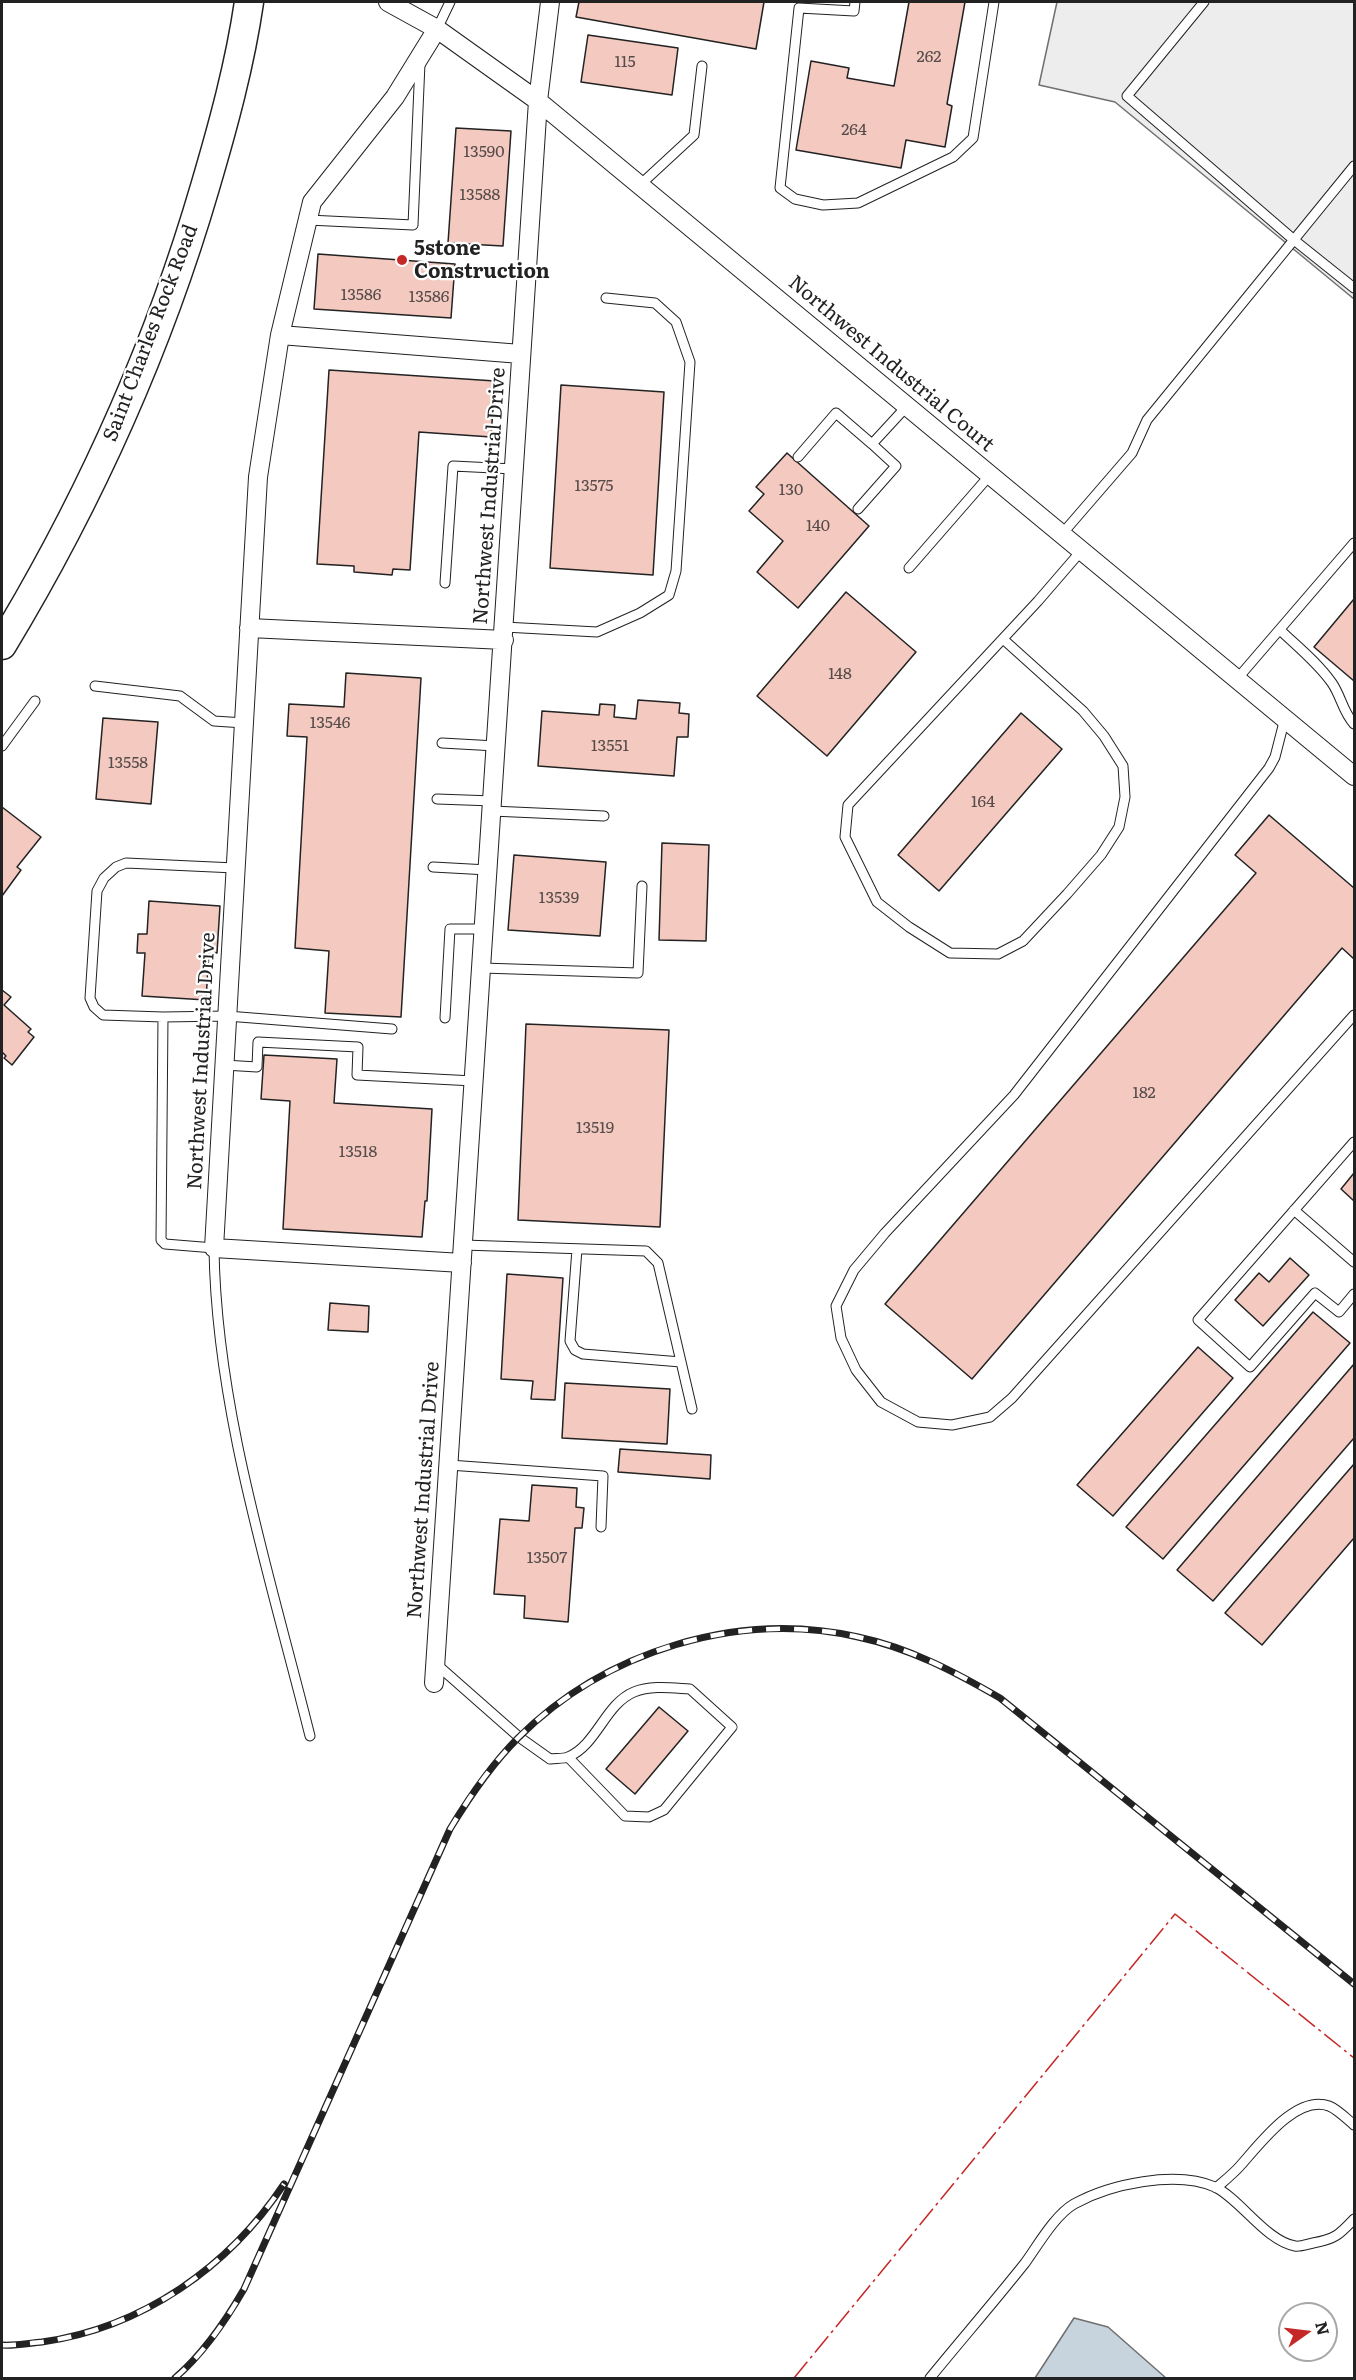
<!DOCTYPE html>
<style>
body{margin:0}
#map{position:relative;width:1356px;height:2380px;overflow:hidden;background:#fff;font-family:Literata,serif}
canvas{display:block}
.frame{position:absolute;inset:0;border:3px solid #222;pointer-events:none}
.north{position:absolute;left:1278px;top:2302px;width:60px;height:60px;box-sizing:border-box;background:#fff;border:2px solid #a7a7a7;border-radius:50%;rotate:76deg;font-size:16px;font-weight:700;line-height:24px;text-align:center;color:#222}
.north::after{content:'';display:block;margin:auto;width:21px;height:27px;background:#c62828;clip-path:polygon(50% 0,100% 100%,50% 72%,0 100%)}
</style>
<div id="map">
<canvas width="1356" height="2380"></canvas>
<div class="frame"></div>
<div class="north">N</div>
</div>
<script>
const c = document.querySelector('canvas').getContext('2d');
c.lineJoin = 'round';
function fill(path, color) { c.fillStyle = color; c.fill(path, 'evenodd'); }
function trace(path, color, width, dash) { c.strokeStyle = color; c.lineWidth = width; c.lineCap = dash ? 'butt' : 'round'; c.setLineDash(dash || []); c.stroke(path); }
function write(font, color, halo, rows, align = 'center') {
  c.font = font + ' Literata,serif'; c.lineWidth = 4.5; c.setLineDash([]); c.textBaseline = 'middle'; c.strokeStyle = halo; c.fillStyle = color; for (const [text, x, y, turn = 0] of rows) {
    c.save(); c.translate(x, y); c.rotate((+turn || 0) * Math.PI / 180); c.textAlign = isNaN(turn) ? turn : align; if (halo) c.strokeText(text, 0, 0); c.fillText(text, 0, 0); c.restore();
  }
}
const parking = new Path2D(`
 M1057,2h297v297l-239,-197 -76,-17z`);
fill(parking, '#ededed');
trace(parking, '#6f6f6f', 1.5);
const water = new Path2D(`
 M1074,2318l34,9 58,51h-131z`);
fill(water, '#c7d3dd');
trace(water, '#6f6f6f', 1.5);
const building = new Path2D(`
 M579,2h185l-8,47 -180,-32z
 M909,2h56l-18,102 5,2 -7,41 -39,-7 -5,28 -105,-18 15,-89 38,7 -2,10 47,8z
 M588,35l90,13 -6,47 -91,-13z
 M456,128l55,3 -8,115 -55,-3z
 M318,254l137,10 -4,54 -137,-9z
 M329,370l166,11 -4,56 -72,-5 -9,138 -17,-1 -1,6 -38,-3v-6l-37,-2z
 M561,385l103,7 -11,183 -103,-7z
 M787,453l82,73 -71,82 -41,-36 26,-31 -34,-30 15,-17 -8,-7z
 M846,592l70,60 -89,104 -70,-60z
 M1354,599v82l-40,-34z
 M346,673l75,5 -20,339 -76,-4 4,-62 -34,-3 12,-211 -20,-1 2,-32 55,3z
 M638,700l42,3 -1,10 10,1 -1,23h-11l-3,39 -136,-10 4,-55 57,4 1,-11 15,1 -1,12 22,2z
 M1021,713l41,36 -123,142 -41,-36z
 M103,718l55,4 -7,82 -55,-5z
 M2,807l39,30 -24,30 4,3 -19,26z
 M1269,815l85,73v71l-12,-11 -370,431 -87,-75 371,-431 -21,-18z
 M662,843l47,2 -3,96 -47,-1z
 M514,855l92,7 -6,74 -92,-6z
 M149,901l71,5 -3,47 -8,-1 -3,48 -64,-4 3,-43h-8l1,-19h9z
 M2,990l9,7 -7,8 27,24 -3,3 6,5 -22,28 -8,-7 2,-2 -4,-4z
 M526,1024l143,6 -9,197 -142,-7z
 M264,1055l73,4 -3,44 98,6 -5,92h-2l-3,36 -139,-8 7,-128 -29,-2z
 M1354,1173v28l-13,-12z
 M1290,1258l19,17 -46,51 -28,-26 24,-27 10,9z
 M507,1274l56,4 -8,122 -24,-1 2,-18 -32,-2z
 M330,1303l39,3 -1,26 -40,-2z
 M1313,1312l37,31 -187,216 -37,-32z
 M1198,1347l35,31 -120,138 -36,-31z
 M1354,1364v74l-141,163 -36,-31z
 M565,1383l105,6 -3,55 -105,-6z
 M620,1449l91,6 -1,24 -92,-7z
 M1354,1464v74l-92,107 -37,-32z
 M532,1485l45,3 -1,19 8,1 -2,20h-7l-7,94 -44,-4 1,-22 -31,-2 6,-75 29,2z
 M659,1707l29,24 -53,63 -29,-25z`);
fill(building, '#f3c9c0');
trace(building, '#222', 1.5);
const service = new Path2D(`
 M855,2l-1,9 -55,-3 -19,180 15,11 28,6 35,-2 95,-46 20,-19 21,-136
 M1204,2l-77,94 167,144 60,48
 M437,29l13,-27
 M640,185l54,-50 8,-69
 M308,220l105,5 7,-162
 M798,457l38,-44 36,31
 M858,509l38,-43 -24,-22 35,-38
 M1062,534l70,-81 15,-33 207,-254
 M909,568l81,-93
 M445,583l8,-117 61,3
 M504,627l93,5 43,-19 29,-18 7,-24 14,-209 -14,-40 -21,-19 -49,-5
 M1280,630c18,17 38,33 52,53 9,13 11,29 22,41
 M1003,639l80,72 21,25 19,30 2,31 -6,30 -18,28 -34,39 -44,47 -25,13 -48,-1 -41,-26 -32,-25 -32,-65 3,-32 190,-204 44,-51
 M1237,679l117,-136
 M95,686l85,10 34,25 30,2
 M1285,718l-10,39 -6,11 -255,327 -129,138 -31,37 -18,36 5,32 15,32 25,32 37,20 34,3 38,-8 22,-19 342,-383
 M442,743l54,3
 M2,746l33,-45
 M437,799l56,2
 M492,811l112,5
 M433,867l55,3
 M235,868l-109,-5 -10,4 -12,11 -7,13 -7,107 4,9 9,8 60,2 -2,223 4,4 49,4c2,162 57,331 96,488
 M482,968l156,5 4,-87
 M163,1017l64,-1 165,13
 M445,1018l5,-89h34
 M224,1065l33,2 1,-25 100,5 -1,28 117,6
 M1354,1142l-156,178 52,47 65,-74 24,19 15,-18
 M1294,1210l60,52
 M463,1245l183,6 12,12 34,146
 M577,1249l-7,92 5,9 8,4 98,8
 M449,1465l154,11 -2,51
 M435,1663l84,74 31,22c5,-1 13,0 18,-2 29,-12 37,-53 66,-65 17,-7 38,-4 56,-3l42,38 -68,83 -15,7 -24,-1 -57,-59
 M1216,2188c8,-7 17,-14 24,-22 19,-21 56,-72 89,-60 8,3 18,13 25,19
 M930,2378c31,-38 64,-76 95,-115 13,-18 30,-48 49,-59 36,-20 102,-34 141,-17 25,12 51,54 80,59 5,1 13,-2 18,-3 22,-4 26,-8 41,-24`);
const minor = new Path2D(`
 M388,2l49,27 101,72 816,675
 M437,29l-42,68 -83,105 -32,133 -22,142 -44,771 248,15
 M280,335l241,19
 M249,628l255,12
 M434,1683l104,-1582 12,-99`);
const primary = new Path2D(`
 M2,645c87,-144 156,-297 203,-458 18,-61 35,-123 44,-185`);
trace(service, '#222', 11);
trace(minor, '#222', 20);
trace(primary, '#222', 31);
trace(service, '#fff', 9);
trace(minor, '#fff', 18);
trace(primary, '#fff', 28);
const rail = new Path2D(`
 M2,2345c13,1 27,-2 40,-3 100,-14 187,-75 242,-158
 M175,2378c29,-25 50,-56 69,-89l206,-460c20,-33 41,-64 68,-91 87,-87 220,-128 340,-101 52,11 97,35 142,61l354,286`);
trace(rail, '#222', 7);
trace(rail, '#fff', 4.5, [14]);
trace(new Path2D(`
 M794,2378l381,-464 179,144`), '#c62828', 1.5, [21, 4.5, 3, 4.5]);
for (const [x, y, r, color] of [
 [402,260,6,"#c62828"]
]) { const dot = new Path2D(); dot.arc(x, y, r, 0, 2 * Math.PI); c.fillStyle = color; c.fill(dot); trace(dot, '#fff', 2); }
write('16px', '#564c4a', null, [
 ["262",929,57],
 ["115",625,62],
 ["264",854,130],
 ["13590",484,152],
 ["13588",480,195],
 ["13586",361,295],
 ["13586",429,297],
 ["13575",594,486],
 ["130",791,490],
 ["140",818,526],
 ["148",840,674],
 ["13546",330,723],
 ["13551",610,746],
 ["13558",128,763],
 ["164",983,802],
 ["13539",559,898],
 ["182",1144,1093],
 ["13519",595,1128],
 ["13518",358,1152],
 ["13507",547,1558]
]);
write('bold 20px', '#222', '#fff', [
 ["5stone",414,249],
 ["Construction",414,272]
], 'left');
write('20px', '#222', '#fff', [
 ["Saint Charles Rock Road",151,333,-69],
 ["Northwest Industrial Court",891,364,40],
 ["Northwest Industrial Drive",490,496,-86],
 ["Northwest Industrial Drive",202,1061,-87],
 ["Northwest Industrial Drive",424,1490,-86]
]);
</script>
